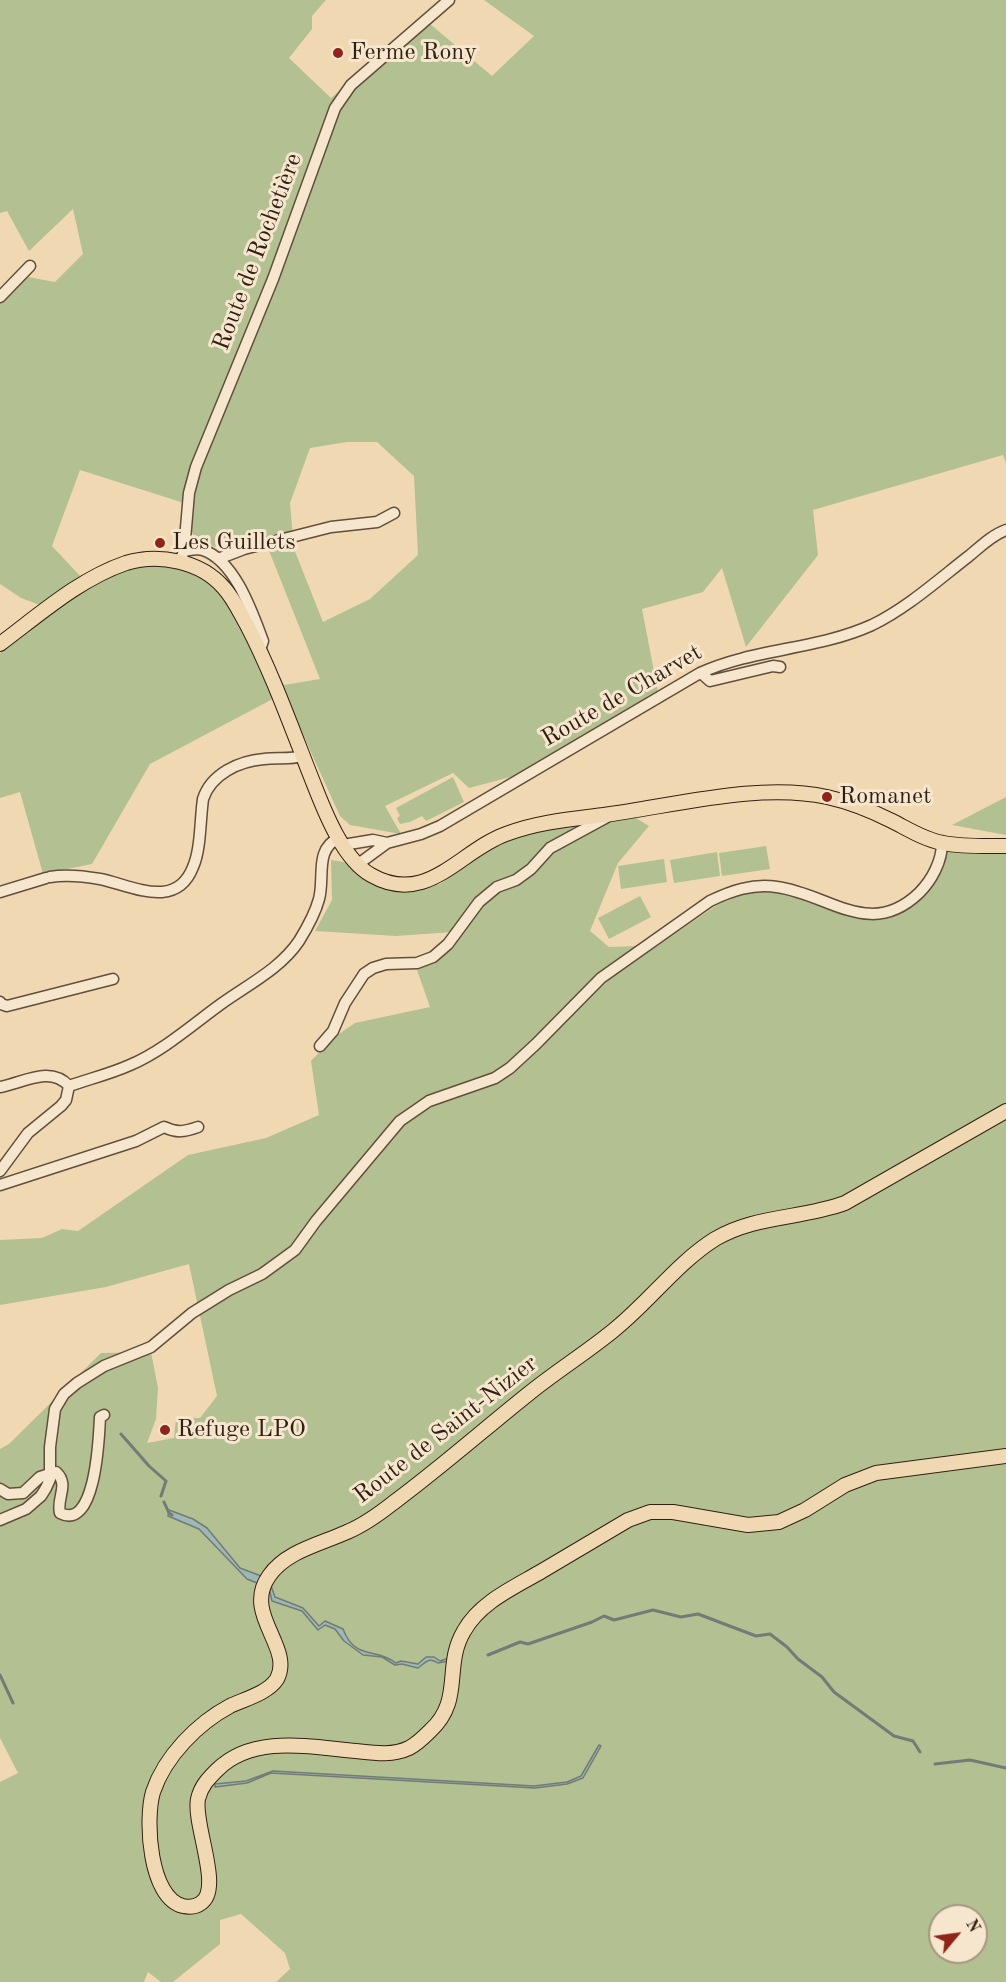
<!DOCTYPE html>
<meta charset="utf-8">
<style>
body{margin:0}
#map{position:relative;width:1006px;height:1982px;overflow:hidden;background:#f0d9b2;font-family:"Old Standard TT",serif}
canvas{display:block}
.north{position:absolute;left:928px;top:1904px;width:60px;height:60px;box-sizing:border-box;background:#f5e6cd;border:2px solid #a79683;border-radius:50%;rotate:61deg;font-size:16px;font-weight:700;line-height:24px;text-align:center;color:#321f13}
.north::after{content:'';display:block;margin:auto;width:21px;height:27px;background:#8f2418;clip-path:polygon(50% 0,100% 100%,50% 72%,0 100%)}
</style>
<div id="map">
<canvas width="1006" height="1982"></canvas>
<div class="north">N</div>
</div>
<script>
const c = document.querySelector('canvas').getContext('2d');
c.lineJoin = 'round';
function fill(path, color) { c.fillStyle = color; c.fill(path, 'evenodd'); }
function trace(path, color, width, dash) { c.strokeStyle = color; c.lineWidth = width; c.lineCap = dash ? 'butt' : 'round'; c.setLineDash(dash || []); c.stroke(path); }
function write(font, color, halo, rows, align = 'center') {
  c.font = font + ' "Old Standard TT",serif'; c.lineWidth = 6; c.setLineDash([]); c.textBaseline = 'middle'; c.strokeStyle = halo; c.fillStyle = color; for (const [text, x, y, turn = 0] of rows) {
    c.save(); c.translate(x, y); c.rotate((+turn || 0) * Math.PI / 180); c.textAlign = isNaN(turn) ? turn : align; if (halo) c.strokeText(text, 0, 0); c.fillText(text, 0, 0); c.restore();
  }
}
fill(new Path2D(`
 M0,0h326l-14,16v13l-23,29 42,40 93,-79 68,57 42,-40 -50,-36h522v463l-3,-8 -190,55 5,45 -72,92 -24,-79 -19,24 -61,17 16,83 -140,83 -49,13 -16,-15 -68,33 16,28 -51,-9 -10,-9 -56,-123 -134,71 -58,100 -49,10 -23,-82 -20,6v-145l56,-42 -35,-13 -21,-14v-281l28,-26 27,5 28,-28 -10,-45 -44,42 -22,-40 -7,2zM347,442h30l37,34 4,79 -48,44 -47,23 -29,-73 -4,-46 20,-55zM80,470l104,33 7,6c0,8 -1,21 3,28 11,17 55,8 72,6l54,136 -36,6 -50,-97 -23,-22 -32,-13 -37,-2 -61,26 -29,-31z
 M453,777l11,25 -38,19 -4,-5 -12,6 -10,2 -3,-6 3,-2 -4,-8z
 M1006,797v38l-54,-10z
 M616,806l33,20 -31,37 -28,68 19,16 29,-1 -49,47 128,-88 32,-13h31l56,20 37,6 30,-8 29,-24 16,-37 58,4v1129h-730l14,-13 -5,-16 -44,-39 -21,6v24l-47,38h-12l-13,-10 -4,10h-144v-200l18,-9 -18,-35v-289l9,-5 92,-91 50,-1 7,36 -2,31 -9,24 27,-5 2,-20h24l17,-22 -28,-132 -83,23 -106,18v-65l42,-2 20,-9 16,2 110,-76 78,-17 53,-23 -8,-54 22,-23 22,-15 75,-16 -13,-37 36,-38 -57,4 -81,-5 17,-31 -1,-40 13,2 54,30 42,-8 44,-31 19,-10zM940,1916h36v36h-36z
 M766,846l4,23 -48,7 -3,-23z
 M717,852l3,24 -46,7 -4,-23z
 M664,859l3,23 -46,7 -3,-23z
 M640,896l11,21 -42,22 -11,-21z`), '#b3c091');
const water = new Path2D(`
 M169,1510l24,9 14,9 33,40 21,8 -4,7 -10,-4 -48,-50 -31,-13z
 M270,1583l5,14 28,11 16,18 6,-5 18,8c12,32 33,18 53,34l5,-2 17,3 8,-7h8l6,4 9,-3v3l-11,2c-9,-6 -12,-1 -20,5l-16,-4 -7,1 -13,-8 -19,-2 -19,-14 -9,-12 -10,-4 -7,5 -16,-19 -30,-10 -4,-17z
 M599,1745l2,1 -18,32 -16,6 -32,4 -264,-15 -24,10 -32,4v-3l31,-3 27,-10 261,15 33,-4 14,-6z`);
fill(water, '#9db8b6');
trace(water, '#727b75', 1.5);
trace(new Path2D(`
 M121,1434l28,32 17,15 -5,15
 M164,1502l5,11 3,2
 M488,1655l32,-13 8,2 64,-22 12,-6 10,4 39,-10 28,7 17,-3 58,22 14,-2 17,13 11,12 24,18 12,15 60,44 19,5 7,11
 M0,1675l13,28
 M935,1764l35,-4 36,8`), '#727b75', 3);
const minor = new Path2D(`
 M0,297l30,-31
 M184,551c6,-1 13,-3 19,-1 32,11 49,62 60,91l-3,9
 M218,559l26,-10 87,-22 46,-5 17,-9
 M180,562l4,-11 5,-58 7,-26 77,-188 62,-171 16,-23 98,-85
 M701,673l9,8 63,-15 7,1
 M343,845l30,-5 14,3
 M357,865l30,-22 34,-9 19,-8 260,-153c55,-25 117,-23 172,-48 35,-17 66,-45 97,-69 11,-9 23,-21 37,-26
 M50,877c17,-3 33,-1 50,2 31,6 76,32 93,-12 8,-18 7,-47 10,-68 8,-25 36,-38 61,-40 14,-2 25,1 38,-3
 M0,892l46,-14
 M0,1002l1,2 6,2 106,-27
 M320,1046l13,-15 12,-28 19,-29 9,-6 13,-4 31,-1 16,-6 15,-13 31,-42 18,-15 19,-7 15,-11 19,-21 57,-31
 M69,1086c20,-7 41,-12 61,-21 33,-14 62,-40 91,-61 28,-20 59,-35 78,-63 8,-13 16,-27 20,-42 6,-21 -5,-50 20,-61
 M0,1087c23,-4 50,-22 69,-1
 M0,1171l28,-38 33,-27 5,-6 3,-14
 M0,1185l136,-44 28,-14c13,6 20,5 34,0
 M0,1489l8,5 15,-1 17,-16 16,-5c14,13 0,26 4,41 36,19 39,-77 40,-96l4,-2
 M0,1520l26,-11 15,-13 5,-8 4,-9v-32l5,-38 9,-15 13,-11 27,-17 47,-19 41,-34 37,-23 33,-16 33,-24 21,-29 84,-100 29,-20 66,-23 15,-10 26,-24 65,-66 109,-77c21,-10 43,-18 67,-14 52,7 93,53 142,6 13,-13 23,-32 23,-50`);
const major = new Path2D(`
 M0,644c39,-29 79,-65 126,-81 33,-10 75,-2 98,25 10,11 16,25 23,37 27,52 46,107 68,162 11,28 29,73 56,88 56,32 88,-24 135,-41 31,-12 66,-15 98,-19 69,-9 155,-33 223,-18 23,5 45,14 65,24 16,8 33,19 51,22 21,4 42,3 63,3
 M1006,1111l-161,92c-43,16 -90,12 -130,36 -38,24 -66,63 -101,91 -28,23 -59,42 -87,65 -45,36 -88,74 -134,108 -14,11 -29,22 -46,29 -26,12 -61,19 -78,44 -27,38 25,71 8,103 -9,14 -32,20 -47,27 -32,17 -65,50 -77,86 -8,27 -4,106 30,114 5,1 13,1 18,-3 22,-14 -8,-79 -3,-104 3,-13 10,-20 19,-29 36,-36 94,-23 139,-19 18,2 36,5 53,-3 8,-4 15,-11 21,-17 34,-31 13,-65 34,-100 16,-29 51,-44 78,-60 29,-17 57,-34 86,-51l22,-8h23l75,13 31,-3 26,-12 40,-25 31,-12 130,-17`);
trace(minor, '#624e3b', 13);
trace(major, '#321f13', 16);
trace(minor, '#f5e6cd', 10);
trace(major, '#f0d9b2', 14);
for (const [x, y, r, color] of [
 [338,53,6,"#8f2418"],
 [160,543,6,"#8f2418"],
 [827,797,6,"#8f2418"],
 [165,1430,6,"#8f2418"]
]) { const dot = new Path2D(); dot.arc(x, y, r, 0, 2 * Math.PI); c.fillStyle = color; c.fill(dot); trace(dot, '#f5e6cd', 2); }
write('24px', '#321f13', '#f5e6cd', [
 ["Ferme Rony",350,53],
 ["Les Guillets",172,543],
 ["Romanet",839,797],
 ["Refuge LPO",177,1430]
], 'left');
write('24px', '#321f13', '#f5e6cd', [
 ["Route de Rochetière",258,252,-69],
 ["Route de Charvet",622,696,-30],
 ["Route de Saint-Nizier",446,1430,-38]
]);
</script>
